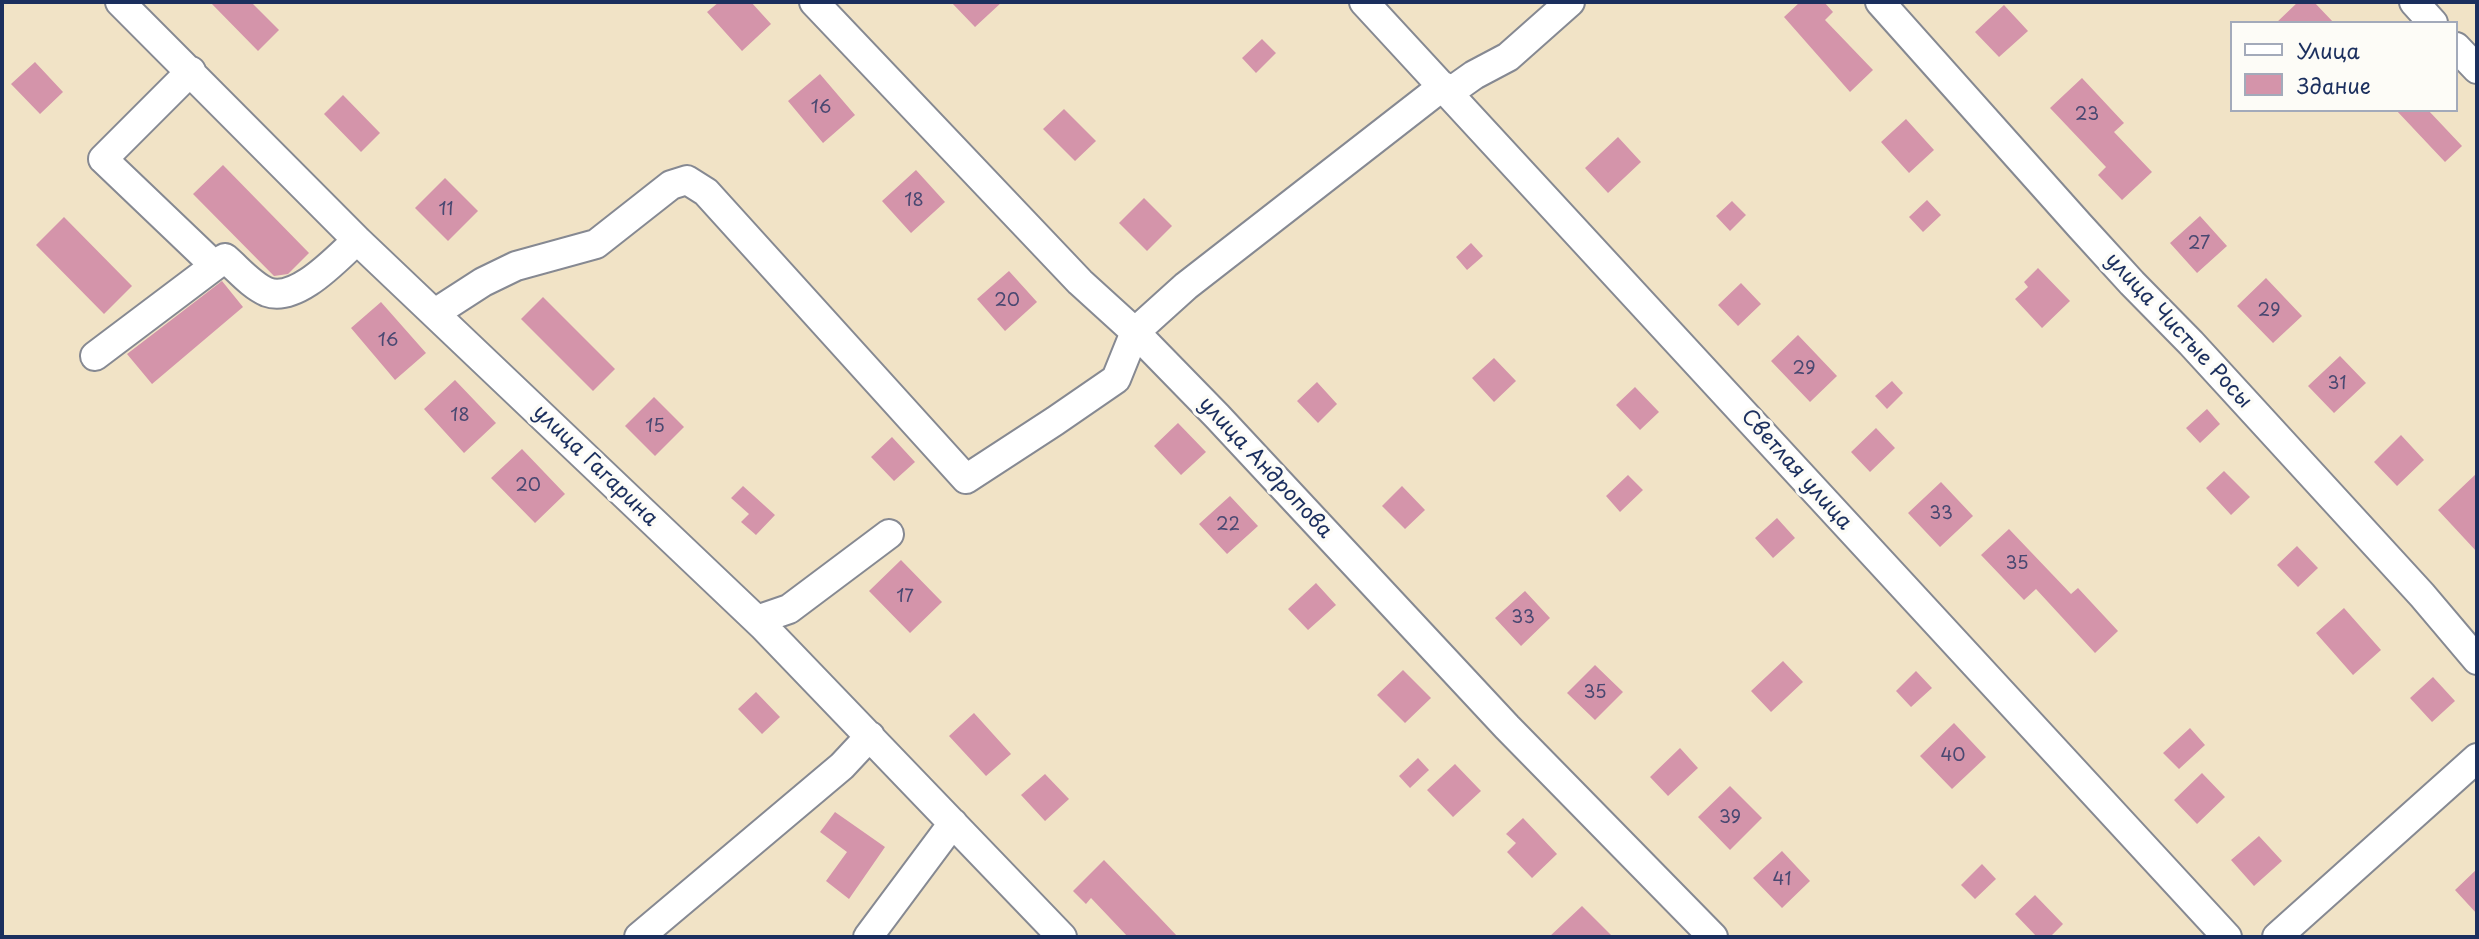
<!DOCTYPE html>
<meta charset="utf-8">
<style>
body{margin:0}
#map{position:relative;width:2479px;height:939px;overflow:hidden;background:#f1e3c6;font-family:"Playpen Sans",sans-serif}
canvas{display:block}
.frame{position:absolute;inset:0;border:4px solid #1b2f5e;pointer-events:none}
.legend{position:absolute;left:2230px;top:21px;width:228px;height:91px;box-sizing:border-box;background:#fdfcf7;border:2px solid #a3aaba;margin:0;padding:9px 12px;list-style:none;font-size:21px;color:#1b2f5e}
.legend li{display:flex;align-items:center;gap:14px;height:35px}
.legend b{width:35px;border:2px solid #a3aaba}
</style>
<div id="map">
<canvas width="2479" height="939"></canvas>
<div class="frame"></div>
<ul class="legend">
<li><b style="height:9px;background:#fff"></b>Улица</li>
<li><b style="height:19px;background:#d494aa"></b>Здание</li>
</ul>
</div>
<script>
const c = document.querySelector('canvas').getContext('2d');
c.lineJoin = 'round';
function fill(path, color) { c.fillStyle = color; c.fill(path, 'evenodd'); }
function trace(path, color, width, dash) { c.strokeStyle = color; c.lineWidth = width; c.lineCap = dash ? 'butt' : 'round'; c.setLineDash(dash || []); c.stroke(path); }
function write(font, color, halo, rows, align = 'center') {
  c.font = font + ' "Playpen Sans",sans-serif'; c.lineWidth = 7; c.setLineDash([]); c.textBaseline = 'middle'; c.strokeStyle = halo; c.fillStyle = color; for (const [text, x, y, turn = 0] of rows) {
    c.save(); c.translate(x, y); c.rotate((+turn || 0) * Math.PI / 180); c.textAlign = isNaN(turn) ? turn : align; if (halo) c.strokeText(text, 0, 0); c.fillText(text, 0, 0); c.restore();
  }
}
fill(new Path2D(`
 M210,2h41l28,28 -21,21z
 M719,2h32l20,22 -29,27 -35,-39z
 M951,2h51l-27,25z
 M1800,2h24l9,10 -8,8 48,50 -23,22 -66,-75z
 M2298,2h16l20,21h-58z
 M2004,5l24,26 -29,26 -24,-25z
 M1262,39l14,14 -20,20 -14,-15z
 M35,62l28,30 -23,22 -29,-30z
 M820,74l35,41 -32,28 -35,-42z
 M2082,78l42,45 -10,9 38,40 -30,28 -24,-25 8,-8 -56,-59z
 M343,95l37,38 -19,19 -37,-38z
 M1064,109l32,32 -21,20 -32,-32z
 M2396,110h32l34,36 -17,16z
 M1906,119l28,31 -25,23 -28,-31z
 M1618,137l23,25 -33,31 -23,-25z
 M223,165l86,88 -21,21 -14,2 -81,-82z
 M916,170l29,32 -34,31 -29,-32z
 M445,178l33,33 -30,30 -33,-33z
 M1144,198l28,28 -25,25 -28,-28z
 M1927,200l14,15 -18,17 -14,-15z
 M1732,201l14,14 -16,16 -14,-15z
 M2200,216l27,30 -30,27 -27,-30z
 M64,217l68,69 -28,28 -68,-69z
 M1471,243l12,13 -16,14 -11,-13z
 M2038,268l32,33 -28,27 -27,-29 13,-12 -4,-5z
 M1009,271l28,31 -32,29 -28,-32z
 M2266,278l36,38 -29,27 -36,-37z
 M222,281l21,26 -91,77 -25,-30z
 M1741,283l20,21 -23,22 -20,-21z
 M543,297l72,72 -22,22 -72,-72z
 M381,302l45,51 -31,27 -44,-52z
 M1798,335l39,41 -27,26 -39,-41z
 M2340,356l26,27 -32,30 -26,-27z
 M1494,358l22,23 -22,21 -22,-24z
 M455,380l41,43 -32,30 -40,-44z
 M1892,381l11,12 -16,16 -12,-13z
 M1317,382l20,22 -19,19 -21,-22z
 M1635,387l24,25 -19,18 -24,-25z
 M654,397l30,30 -29,29 -30,-30z
 M2207,409l13,15 -20,19 -14,-15z
 M1178,423l28,29 -25,23 -27,-29z
 M1876,428l19,20 -25,24 -19,-20z
 M2401,435l23,25 -27,26 -23,-24z
 M892,437l23,25 -21,19 -23,-24z
 M522,449l43,45 -30,29 -44,-45z
 M2224,471l26,26 -19,18 -25,-27z
 M2477,473v79l-39,-42z
 M1628,475l15,15 -23,22 -14,-16z
 M1941,482l32,34 -33,31 -32,-34z
 M743,486l32,29 -19,20 -15,-13 8,-8 -18,-16z
 M1402,486l23,24 -20,19 -23,-23z
 M1230,496l28,30 -31,28 -28,-30z
 M1777,518l18,20 -22,20 -18,-20z
 M2009,529l62,65 7,-6 40,43 -23,22 -59,-64 -12,11 -43,-45z
 M2297,546l21,22 -20,19 -21,-22z
 M901,560l41,42 -32,31 -41,-42z
 M1316,583l20,22 -28,25 -20,-21z
 M1525,591l25,27 -29,28 -26,-28z
 M2344,608l37,42 -28,25 -37,-42z
 M1783,661l20,21 -32,30 -20,-21z
 M1595,665l28,27 -28,28 -28,-27z
 M1403,670l28,28 -26,25 -28,-28z
 M1916,671l16,17 -21,19 -15,-16z
 M2433,677l22,24 -23,21 -22,-24z
 M756,692l24,25 -18,17 -24,-25z
 M974,713l37,41 -25,22 -37,-40z
 M1954,723l32,34 -34,32 -32,-33z
 M2190,728l15,17 -26,24 -16,-16z
 M1680,748l18,20 -30,28 -18,-19z
 M1418,758l11,12 -19,18 -11,-12z
 M1455,764l26,27 -28,26 -26,-27z
 M2202,773l23,24 -28,27 -23,-24z
 M1045,774l24,25 -24,22 -24,-26z
 M1730,786l32,32 -32,32 -32,-33z
 M835,812l50,35 -36,52 -23,-18 21,-29 -27,-20z
 M1523,818l34,36 -25,24 -25,-26 9,-9 -10,-9z
 M2259,836l23,25 -28,25 -23,-26z
 M1782,851l28,30 -28,27 -29,-30z
 M1104,860l55,57 19,20h-50l-37,-39 -5,6 -13,-13z
 M1982,864l14,15 -21,20 -14,-14z
 M2477,869v45l-22,-24z
 M2035,895l28,29 -13,13h-13l-22,-23z
 M1582,906l31,31h-64z`), '#d494aa');
const minor = new Path2D(`
 M120,2l237,238 406,386 299,311
 M814,2l266,280 55,50 82,84 290,311 206,210
 M1364,2l863,935
 M1880,2l200,224 52,57 59,60 231,252 55,65
 M2414,2l19,21
 M2456,47l21,22
 M191,71l-88,88 111,106
 M1450,92l24,-17 34,-18 62,-55
 M435,313l48,-31 33,-16 80,-22 75,-59 16,-5 19,12 260,287 89,-58 61,-42 19,-47 51,-46 257,-200
 M95,356l130,-98c13,11 26,27 42,34 30,11 70,-34 90,-52
 M757,620l32,-11 100,-75
 M639,937l203,-171 28,-30
 M868,937l85,-114
 M2277,937l200,-179`);
trace(minor, '#868992', 32);
trace(minor, '#fff', 28);
write('18px', '#494871', null, [
 ["16",821,108],
 ["23",2087,115],
 ["18",914,201],
 ["11",446,210],
 ["27",2199,244],
 ["20",1007,301],
 ["29",2269,311],
 ["16",388,341],
 ["29",1804,369],
 ["31",2337,384],
 ["18",460,416],
 ["15",655,427],
 ["20",528,486],
 ["33",1941,514],
 ["22",1228,525],
 ["35",2017,564],
 ["17",905,597],
 ["33",1523,618],
 ["35",1595,693],
 ["40",1953,756],
 ["39",1730,818],
 ["41",1782,880]
]);
write('21px', '#1b2f5e', '#fdfcf7', [
 ["улица Чистые Росы",2178,331,47],
 ["улица Гагарина",595,466,44],
 ["улица Андропова",1265,468,47],
 ["Светлая улица",1796,470,48]
]);
</script>
